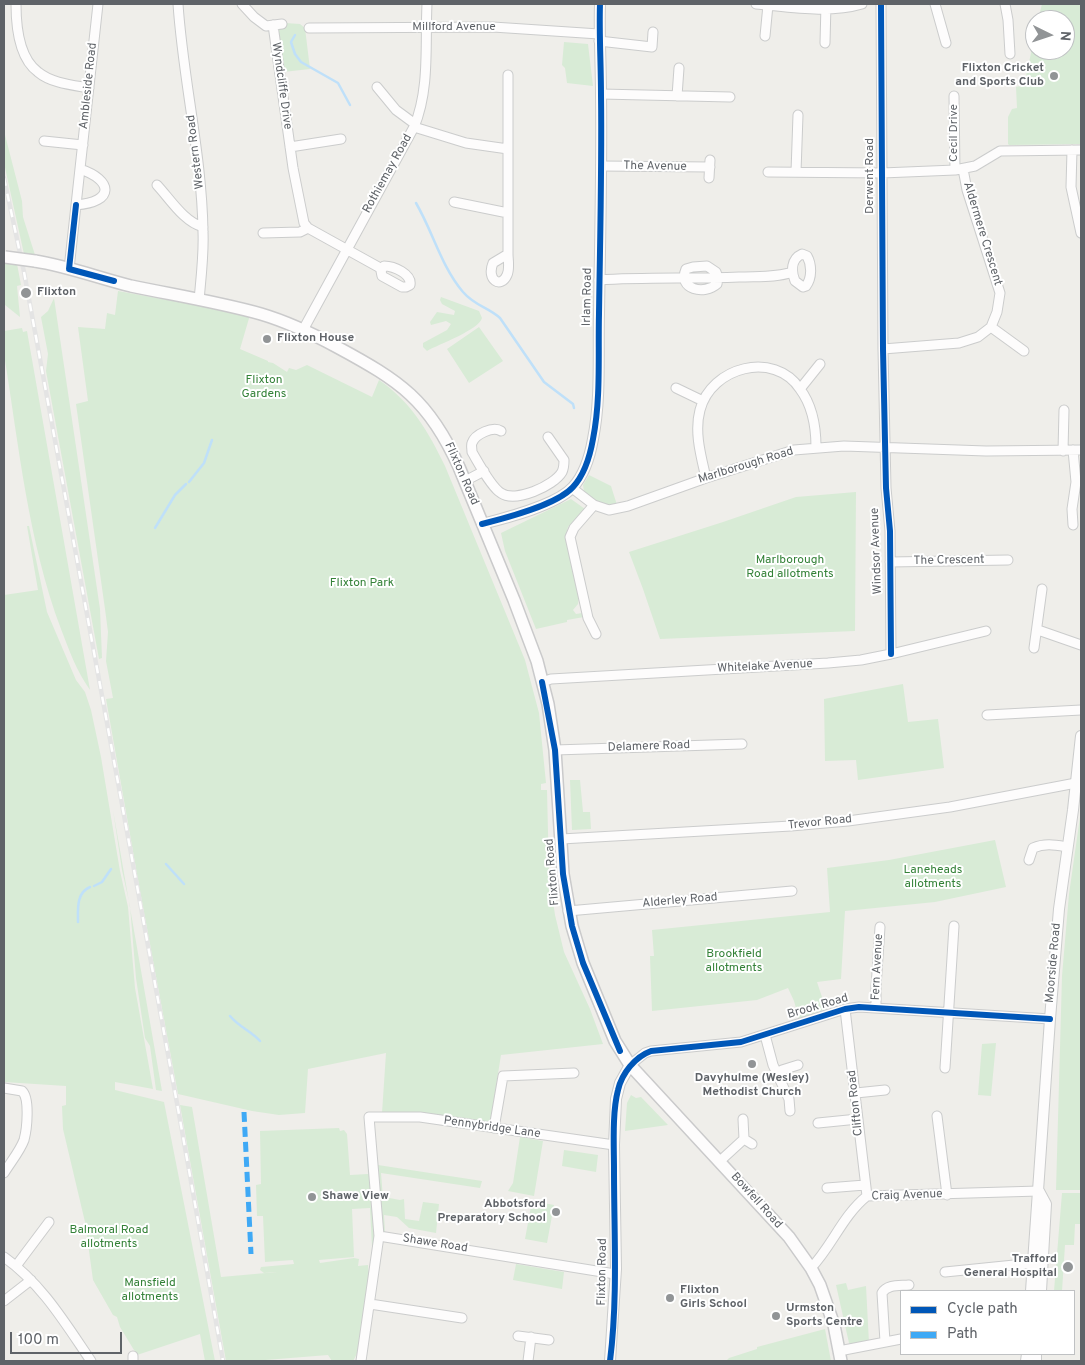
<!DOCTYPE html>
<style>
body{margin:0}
#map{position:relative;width:1085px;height:1365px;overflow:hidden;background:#efeeea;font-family:Overpass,sans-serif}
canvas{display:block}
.frame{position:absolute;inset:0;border:5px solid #5f6368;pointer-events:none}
.legend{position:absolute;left:900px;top:1290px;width:175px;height:65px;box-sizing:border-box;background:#fff;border:1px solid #bfc1c3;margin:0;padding:6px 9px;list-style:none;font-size:15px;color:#5f6368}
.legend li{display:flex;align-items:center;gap:10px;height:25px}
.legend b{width:25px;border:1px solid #bfc1c3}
.north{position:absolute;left:1025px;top:10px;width:50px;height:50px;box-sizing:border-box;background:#fff;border:1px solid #bfc1c3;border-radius:50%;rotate:94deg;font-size:14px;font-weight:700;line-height:20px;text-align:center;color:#5f6368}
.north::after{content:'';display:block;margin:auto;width:18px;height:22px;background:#919496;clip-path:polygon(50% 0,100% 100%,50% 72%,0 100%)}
.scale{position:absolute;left:10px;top:1332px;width:112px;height:22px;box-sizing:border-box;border:2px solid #5f6368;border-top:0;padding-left:6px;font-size:15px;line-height:18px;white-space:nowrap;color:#5f6368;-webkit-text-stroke:4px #fff;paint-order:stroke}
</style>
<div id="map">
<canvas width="1085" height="1365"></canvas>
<div class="frame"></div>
<ul class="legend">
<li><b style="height:6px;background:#0057b8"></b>Cycle path</li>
<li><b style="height:6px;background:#3fa9f5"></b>Path</li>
</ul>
<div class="north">N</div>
<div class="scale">100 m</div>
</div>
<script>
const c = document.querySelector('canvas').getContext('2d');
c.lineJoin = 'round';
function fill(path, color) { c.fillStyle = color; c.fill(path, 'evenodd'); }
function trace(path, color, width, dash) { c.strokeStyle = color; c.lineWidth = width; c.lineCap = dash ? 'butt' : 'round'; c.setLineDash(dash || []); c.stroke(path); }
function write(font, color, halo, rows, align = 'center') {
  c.font = font + ' Overpass,sans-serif'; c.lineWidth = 4; c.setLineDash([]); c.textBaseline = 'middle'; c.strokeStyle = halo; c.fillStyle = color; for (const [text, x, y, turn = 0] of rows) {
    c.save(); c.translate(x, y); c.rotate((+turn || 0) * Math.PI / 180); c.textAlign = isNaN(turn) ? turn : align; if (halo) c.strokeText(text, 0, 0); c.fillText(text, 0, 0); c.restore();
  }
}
fill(new Path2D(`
 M1042,4h39v140l-72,1 -1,-1v-27l4,-8 5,-1 -1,-21 8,-2 11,-50v15h30v-30h-27z
 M285,23l15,1 5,4 5,41 -27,3 -6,-45z
 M564,42l24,2 5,42 -26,-3 -2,-15 -3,-3z
 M4,131l18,70 1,16 12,38 -11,-1 -20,-91z
 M4,263l13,1 4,21 -4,1 3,31 -15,-12z
 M118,291l132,24 -10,34 28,12v1l5,1 14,9 2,-4 7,2 11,-5 65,32 7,-17c33,23 49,51 66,86l80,194 14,53 7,70 -5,1v6h6l2,84 6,41 9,37 26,57 13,35 -102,11 -11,69 -108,-11 4,-60 -78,16 -3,44 -26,2 -27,-4 -74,-17 -38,-203 -34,-192 7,-1 -7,-37 2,-29 -3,-23 -29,-205 12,-3 -10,-74 27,2 2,-16 8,2z
 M441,297l38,14 3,7c-3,12 -43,26 -55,33l-4,-4v-4l24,-13 4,-6 -5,-3 -15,4 -1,-3 7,-10 17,3 1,-4 -13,-7 -2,-4z
 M54,298l46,311 2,49 -3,1 -53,-288 2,-17 -7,-37 7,-6z
 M479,327l24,34 -34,22 -22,-34z
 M22,328l1,4 4,-1 63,359c-14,-20 -20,-38 -29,-61 -33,-88 -42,-183 -57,-275v-23z
 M589,475l22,11 6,19c-16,3 -22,-3 -33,-13l-1,-7z
 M856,492l-1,139 -195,8 -17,-50 -14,-37 94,-30 73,-25z
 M571,499l14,10 -17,18 -2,7 13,63 -1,7 -5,6 3,4 6,-1 2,4 -17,3v2l-31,7 -31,-78 -4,-18z
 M27,526h2l18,86 29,68 9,12 6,18 10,47 19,114 8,36 7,81 18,101 -38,-7v8l49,12 51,259h-10l-5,-27 -63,21 -17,-28 -3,-10 -4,-2 -20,-35 -8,-58 -22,-93 -1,-23 4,-1v-19l-62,-4v-487l34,-5z
 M903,684l5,38 30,-3 6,49 -86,12 -2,-20 -31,1 -1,-62z
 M570,780h10l3,32h7l1,17 -19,1z
 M113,810l49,281 -6,-1 -6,-44 -5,-8 -9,-60 -6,-72 -8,-36z
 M1081,810v380h-25l6,-214 7,-82z
 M995,840l11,47 -71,15 -90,9 -4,68 -24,3 9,27 -27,10 -5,-18 -6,-13 -31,12 -105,11 -2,-55h4l-2,-26 178,-18 -3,-44 62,-8z
 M996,1043l-5,53 -13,-1 4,-51z
 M631,1095l5,3 5,-1 27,28 -43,6 2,-28z
 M180,1105l12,2 29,170 56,-5 -13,1 -4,-3 1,-3 33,-3 -1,-4 -28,2 -2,-46h-6l-1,-31 5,-1 -1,-53 79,-3 1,3 4,-1 3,4 3,41 18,-1 -2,-49 11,111 -3,11h-2l-2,-39 -18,1 2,48 -35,3 1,3 34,-5 5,1 -1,7 10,-1c0,5 2,11 2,16 0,20 -6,64 -17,80h-21l-4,-6 -75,6h-27z
 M520,1137l23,4 -9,55 -26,-5 5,-8z
 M564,1150l34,5 -2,17 -34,-6z
 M378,1165l104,16 -2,7 -99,-15 2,26 1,-2 16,3 4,-1 1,20 14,2 4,-19 16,2 -3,29 -27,-5 -12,-11 -13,-2 1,17 -3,2z
 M1062,1193h19v31h-6l-1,21h-9l-3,46h-8z
 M532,1201l22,4 -7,38 -22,-4z
 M516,1264l48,8 -2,17 -49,-9z
 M846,1283l2,7 18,-4 3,57 -18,2 -2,-2 -13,-58z
 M825,1329l6,32h-105l3,-3 28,-9v-2z`), '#d8ebd6');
trace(new Path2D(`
 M295,35l-4,7 4,12 6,8 37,21 12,22
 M416,203c17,29 25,63 47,89 12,14 25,15 37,26l44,64 29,22 1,4
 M189,482l15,-19 8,-23
 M155,528l20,-33 11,-11
 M166,864l18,20
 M94,886l8,-4 9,-13
 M78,922c0,-13 -2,-29 12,-35
 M230,1016c9,11 21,15 30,25`), '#bfe0f9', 2.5);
const minor = new Path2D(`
 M16,4c0,22 3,54 22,68 13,11 34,13 51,16
 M178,4c5,76 24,151 25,228 1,22 -2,46 -4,68
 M242,4l12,13 12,9 16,-2
 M756,4c34,3 72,10 106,0
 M881,4l2,345 3,139 4,43 1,123
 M935,4l11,39
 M1005,4l3,16 2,34
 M273,25l20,143 11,55 4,5 74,41
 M309,28l184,-1 106,7
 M765,36l3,-31
 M599,41l53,6 1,-15
 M825,43l1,-39
 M508,75v179
 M377,87l19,23 19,14
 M601,94l129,3
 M677,96l2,-28
 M954,96l1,74
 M414,127l52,16 42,6
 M44,141l39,4
 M290,147l51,-8
 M1072,150l-1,37 10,46
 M601,166l109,1
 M768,172l114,1 73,-3 20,-4 25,-15 81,-1
 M796,172l2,-57
 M709,178l1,-18
 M157,185c13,14 27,37 46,42
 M454,202l54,11
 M76,205c39,-3 37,-25 4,-36
 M263,233l37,-1 8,-4
 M508,254c0,6 2,15 -1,21 -6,14 -21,5 -14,-12z
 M802,254l5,2c5,9 5,22 -1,30l-3,1 -8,-6c-4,-10 -4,-22 7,-27z
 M384,266c10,0 28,8 26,19l-4,2h-4l-20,-11 -1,-5z
 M707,266l9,6 2,6 -1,6c-12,11 -40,6 -31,-15l7,-2z
 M69,269l29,-265
 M599,280c47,-3 93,-1 140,-3 17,-1 37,1 53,-5
 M991,327l33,24
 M303,330l111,-203c16,-38 11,-83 13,-123
 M883,349l76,-6 19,-6 13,-10 6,-15 3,-19 -33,-103 -4,-21
 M676,388l27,13
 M800,389l20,-25
 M501,431c-8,-5 -26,3 -29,12 -1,2 0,6 0,9 6,10 19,35 29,41 14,10 53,-7 61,-21 2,-4 2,-8 2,-12l-16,-23
 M1063,451l1,-41
 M706,478c-5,-22 -12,-46 -6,-68 11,-43 74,-60 100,-21 12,16 16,39 16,58
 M465,481l19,-10
 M572,488l22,17 15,5 19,-4 78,-28 88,-28 50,-4 142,5 95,-1
 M594,505l-20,23 -4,9 18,81 8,16
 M1073,525l-1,-16 4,-27 -3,-32
 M890,562l118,-2
 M1038,630l43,15
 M1034,648l8,-59
 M542,682l9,-3 277,-16 33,-3 30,-6 95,-23
 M987,715l94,-5
 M555,750l187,-6
 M561,839l230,-13 57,-5 102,-14 126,-24
 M1029,860l4,-12c12,-5 22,-3 34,-1
 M568,911l224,-20
 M876,1007v-20l4,-60
 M845,1009l22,187
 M765,1035l8,30 16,34 1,12
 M630,1065l15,-12 6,-2 90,-9 104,-33 14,-2 191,12
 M945,1068l9,-142
 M777,1073l5,-3 16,-5
 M4,1088l18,3c8,7 5,38 2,49 -4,11 -14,23 -20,33
 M856,1093l29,-3
 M937,1116l10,79
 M743,1119l1,20 8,5
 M818,1123l40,-4
 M494,1128l9,-52 71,-3
 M720,1161l24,-22
 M827,1188l38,-3
 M379,1236l-10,-119h51l194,28
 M4,1257c38,27 61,66 87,104
 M16,1266l33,-44
 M811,1268c21,-22 32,-53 56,-72l172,-5
 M945,1272l89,-9
 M4,1301l27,-21
 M370,1304l92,14
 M518,1336l31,4
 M885,1342l-3,-49c5,-9 18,-7 27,-8
 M839,1351l62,-12
 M133,1356v5
 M361,1361l18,-125 236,38
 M528,1361l3,-24`);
const tertiary = new Path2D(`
 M482,524c24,-6 75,-19 91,-37 12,-13 17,-31 20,-48 8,-40 5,-84 6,-125 1,-73 3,-146 2,-219 0,-31 -2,-61 -1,-91
 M1039,1191l7,13 -5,87
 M1031,1291l19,-272 9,-110 14,-99 8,-74
 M610,1361l6,-92 -2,-124 2,-46 4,-16 10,-18
 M1026,1361l1,-7
 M1036,1361v-7`);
const secondary = new Path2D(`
 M35,261c32,5 64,17 96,25 43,9 87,16 130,28 27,8 52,20 76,33 63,34 92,53 122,120l55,133 23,61 11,43 7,46 8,124 9,52 11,37 32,78 15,24 159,172 22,31 9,17 14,40 7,36`);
trace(minor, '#cbcccc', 11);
trace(tertiary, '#cbcccc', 12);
trace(secondary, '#cacacb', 14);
trace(minor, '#fdfcfc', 9);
trace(tertiary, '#fdfcfc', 10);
trace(secondary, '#fdfcfc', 11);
const rail = new Path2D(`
 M4,178l20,94 155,842 44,247`);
trace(rail, '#e4e4e4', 4.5);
trace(rail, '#fff', 2.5, [8]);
const secondaryBridge = new Path2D(`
 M5,257l30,4`);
trace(secondaryBridge, '#cacacb', 14, []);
trace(secondaryBridge, '#fdfcfc', 11);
trace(new Path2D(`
 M244,1112l7,142`), '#3fa9f5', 5, [10, 5]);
trace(new Path2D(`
 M881,4l2,345 3,139 4,43 1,123
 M76,205l-7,64 45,12
 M482,524c24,-6 75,-19 91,-37 12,-13 17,-31 20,-48 8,-40 5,-84 6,-125 1,-73 3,-146 2,-219 0,-31 -2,-61 -1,-91
 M542,682l13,68 8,124 9,52 11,37 37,88
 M610,1361c8,-63 4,-127 4,-191 0,-24 -2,-57 4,-80 4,-17 17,-33 33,-39l90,-9 104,-33 14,-2 191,12`), '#0057b8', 6);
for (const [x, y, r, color] of [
 [1054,76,5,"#919496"],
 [26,293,6,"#919496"],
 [267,339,5,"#919496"],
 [752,1064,5,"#919496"],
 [312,1197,5,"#919496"],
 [556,1212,5,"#919496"],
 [1068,1267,6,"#919496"],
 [670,1298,5,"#919496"],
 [776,1316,5,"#919496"]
]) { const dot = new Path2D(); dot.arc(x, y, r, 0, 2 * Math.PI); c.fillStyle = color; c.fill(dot); trace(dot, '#fff', 2); }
write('12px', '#5f6368', '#fff', [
 ["Millford Avenue",454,28],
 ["Ambleside Road",89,86,-84],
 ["Wyndcliffe Drive",281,86,82],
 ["Cecil Drive",955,133,-90],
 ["Western Road",196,152,-97],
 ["The Avenue",655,167,1],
 ["Rothiemay Road",388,174,-61],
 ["Derwent Road",871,176,-90],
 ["Aldermere Crescent",982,234,73],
 ["Irlam Road",588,297,-89],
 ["Marlborough Road",746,466,-17],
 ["Flixton Road",461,474,66],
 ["Windsor Avenue",877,551,-92],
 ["The Crescent",949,561,-1],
 ["Whitelake Avenue",765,667,-3],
 ["Delamere Road",649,747,-2],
 ["Trevor Road",820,823,-6],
 ["Flixton Road",553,872,-95],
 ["Alderley Road",680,901,-5],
 ["Moorside Road",1054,963,-85],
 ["Fern Avenue",878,967,-87],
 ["Brook Road",818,1007,-16],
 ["Clifton Road",856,1103,-96],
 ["Pennybridge Lane",492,1128,8],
 ["Craig Avenue",907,1196,-2],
 ["Bowfell Road",756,1201,48],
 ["Shawe Road",435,1244,9],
 ["Flixton Road",603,1272,-89]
]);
write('bold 12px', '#5f6368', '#fff', [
 ["Flixton Cricket",1044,69,"right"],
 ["and Sports Club",1044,83,"right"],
 ["Flixton",37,293],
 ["Flixton House",277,339],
 ["Davyhulme (Wesley)",752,1079,"center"],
 ["Methodist Church",752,1093,"center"],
 ["Shawe View",322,1197],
 ["Abbotsford",546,1205,"right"],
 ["Preparatory School",546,1219,"right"],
 ["Trafford",1057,1260,"right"],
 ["General Hospital",1057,1274,"right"],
 ["Flixton",680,1291],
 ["Girls School",680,1305],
 ["Urmston",786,1309],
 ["Sports Centre",786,1323]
], 'left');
write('12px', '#348238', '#fff', [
 ["Flixton",264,381],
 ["Gardens",264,395],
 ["Marlborough",790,561],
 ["Road allotments",790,575],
 ["Flixton Park",362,584],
 ["Laneheads",933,871],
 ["allotments",933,885],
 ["Brookfield",734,955],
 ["allotments",734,969],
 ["Balmoral Road",109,1231],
 ["allotments",109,1245],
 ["Mansfield",150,1284],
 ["allotments",150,1298]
]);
</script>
